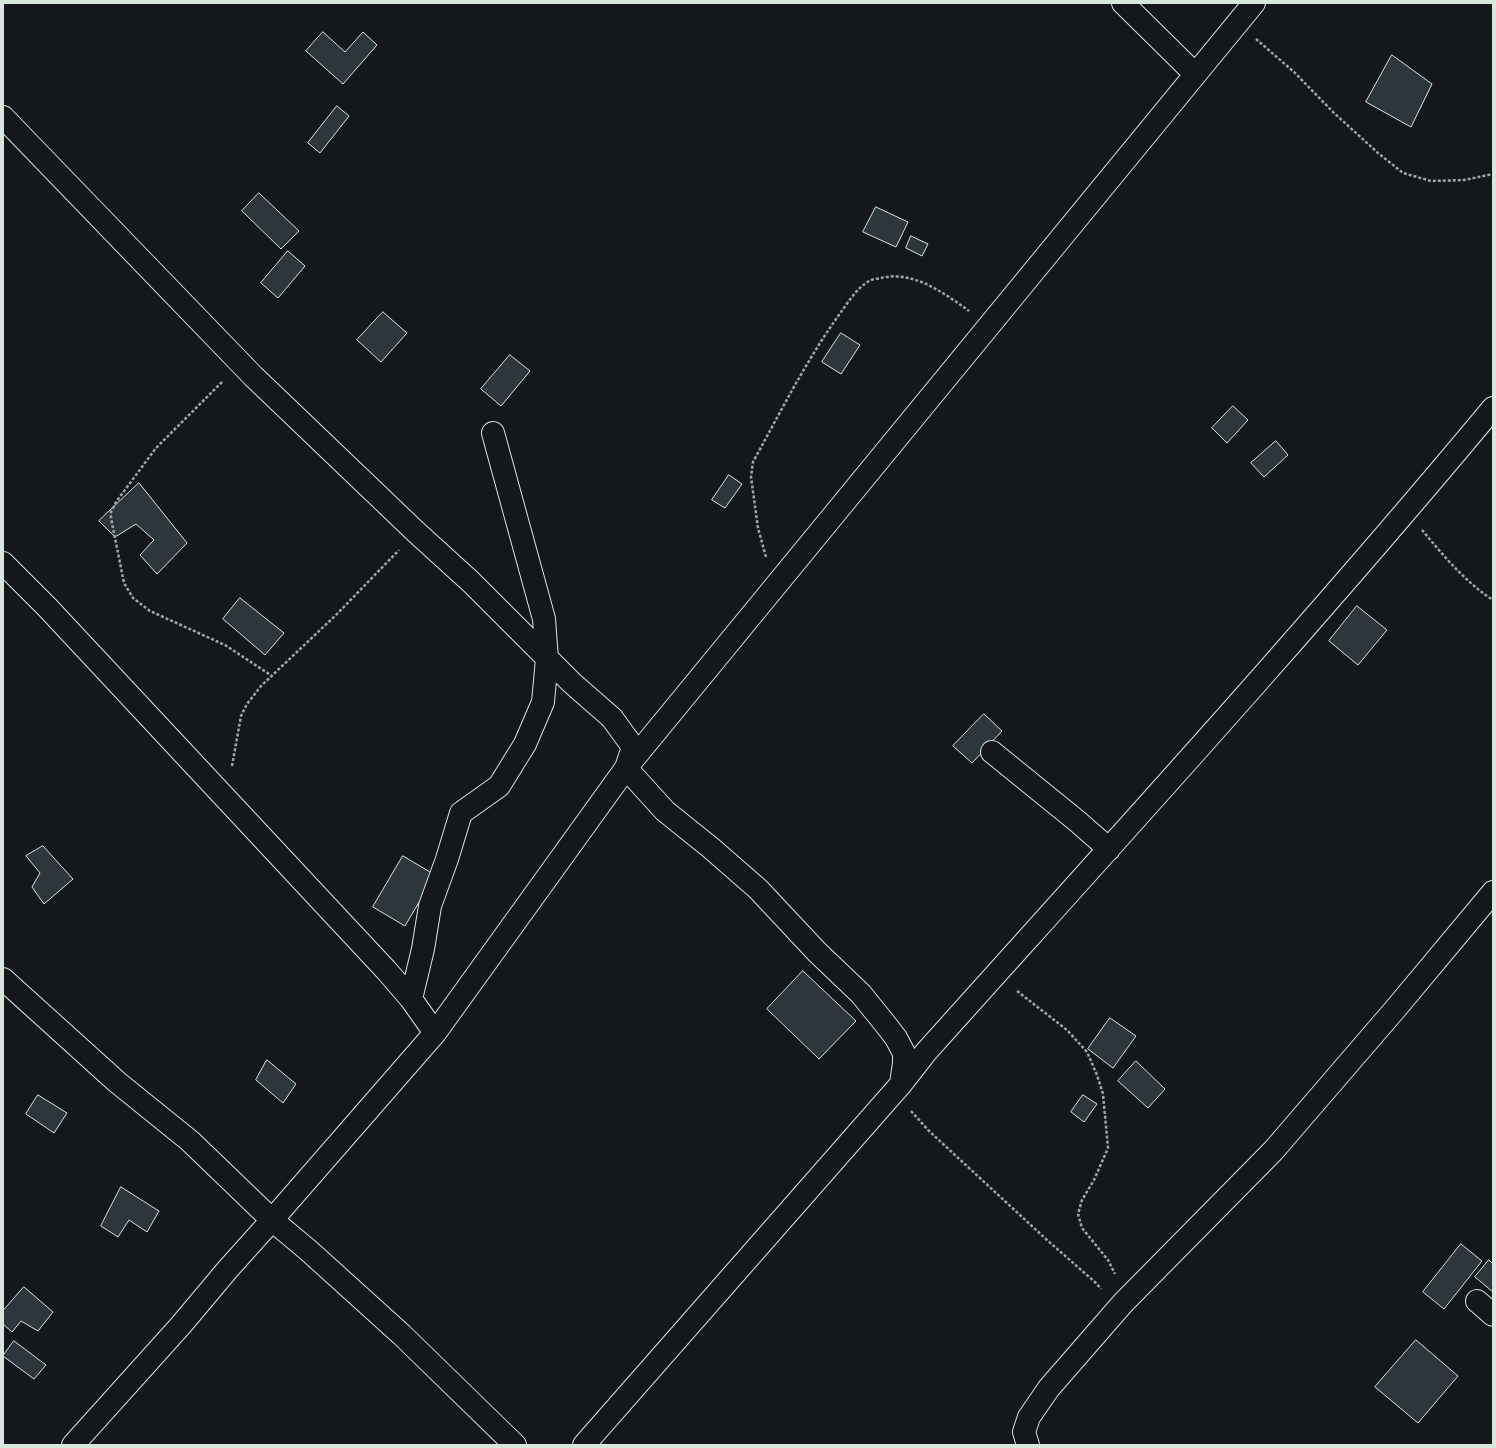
<!DOCTYPE html>
<style>
body{margin:0}
#map{position:relative;width:1496px;height:1448px;overflow:hidden;background:#14181c;font-family:Cabin,sans-serif}
canvas{display:block}
.frame{position:absolute;inset:0;border:4px solid #d8e6dc;pointer-events:none}
</style>
<div id="map">
<canvas width="1496" height="1448"></canvas>
<div class="frame"></div>
</div>
<script>
const c = document.querySelector('canvas').getContext('2d');
c.lineJoin = 'round';
function fill(path, color) { c.fillStyle = color; c.fill(path, 'evenodd'); }
function trace(path, color, width, dash) { c.strokeStyle = color; c.lineWidth = width; c.lineCap = dash ? 'butt' : 'round'; c.setLineDash(dash || []); c.stroke(path); }
const building = new Path2D(`
 M323,32l22,20 18,-20 14,13 -34,39 -37,-33z
 M1392,55l40,29 -21,43 -45,-25z
 M337,106l12,10 -29,37 -12,-10z
 M259,193l40,38 -18,18 -39,-38z
 M876,207l32,15 -12,25 -33,-15z
 M911,236l17,8 -6,12 -16,-8z
 M288,251l17,15 -27,32 -17,-15z
 M383,312l24,21 -26,29 -24,-22z
 M841,333l19,12 -19,29 -19,-12z
 M510,355l20,16 -29,35 -20,-17z
 M1233,406l15,14 -21,23 -15,-15z
 M1276,441l12,14 -24,22 -13,-14z
 M729,475l13,9 -17,24 -13,-8z
 M139,483l48,60 -30,31 -17,-19 14,-15 -18,-16 -21,13 -16,-16z
 M240,598l44,35 -19,22 -42,-36z
 M1357,606l30,24 -29,35 -29,-24z
 M984,714l18,17 -30,32 -19,-17z
 M43,846l30,33 -29,25 -12,-17 8,-14 -14,-17z
 M403,856l32,19 -30,51 -32,-19z
 M803,971l53,50 -37,38 -52,-50z
 M1110,1018l26,18 -23,32 -25,-19z
 M267,1060l29,24 -13,19 -27,-23z
 M1136,1061l29,28 -17,19 -30,-27z
 M38,1095l29,18 -13,20 -28,-19z
 M1083,1095l14,9 -13,18 -13,-10z
 M121,1187l38,24 -12,21 -18,-12 -11,17 -17,-11z
 M1461,1244l21,17 -38,48 -21,-17z
 M1489,1260l4,4v28l-18,-15z
 M24,1287l29,25 -15,19 -17,-10 -9,11 -9,-8v-13z
 M1416,1340l42,36 -40,47 -43,-36z
 M14,1341l32,24 -12,14 -31,-23z`);
fill(building, '#2c363c');
trace(building, '#d8e6dc', 1);
const minor = new Path2D(`
 M1123,3l72,71
 M3,117l250,259 163,156 55,50 101,101 40,35 21,29 -7,21 39,43 46,37 47,41 59,63 44,42 25,31 10,13 8,15v10l-3,21
 M3,563l44,44 339,363 25,29 24,34
 M992,752l85,69 32,28
 M3,979l114,103 73,59 82,79 36,30 94,85 113,110
 M411,999l12,-50 7,-43 17,-47 14,-46 38,-27 26,-42 18,-42 4,-43 -3,-40 -51,-186
 M1477,1301l16,14
 M73,1445l108,-120 47,-56 44,-49 163,-187 191,-265 628,-765
 M584,1445l317,-361 25,-32c191,-213 384,-424 567,-644
 M1028,1445l-4,-13 5,-15 20,-29 74,-85 150,-152 124,-144 96,-115`);
trace(minor, '#d8e6dc', 24);
trace(new Path2D(`
 M1256,39l38,33 40,41 44,40 25,20 28,8 33,-1 29,-6
 M222,382l-66,66 -40,54 -5,10v6l13,65 9,15 17,13 75,34 47,31
 M1422,530c21,25 43,52 71,70
 M766,557l-8,-29 -7,-51 2,-15c28,-51 54,-103 88,-150 8,-11 16,-24 28,-31 3,-2 8,-2 12,-3 32,-8 63,15 88,33
 M232,766l9,-50 6,-12 14,-18 75,-71 63,-65
 M1017,991l50,39 20,22 10,23 6,19 5,54 -14,32 -12,20 -4,14 4,14 26,32 7,14
 M911,1111l18,20 118,109 49,43 5,6`), '#9da8a2', 2.5, [3, 2]);
trace(minor, '#14181c', 22);
</script>
